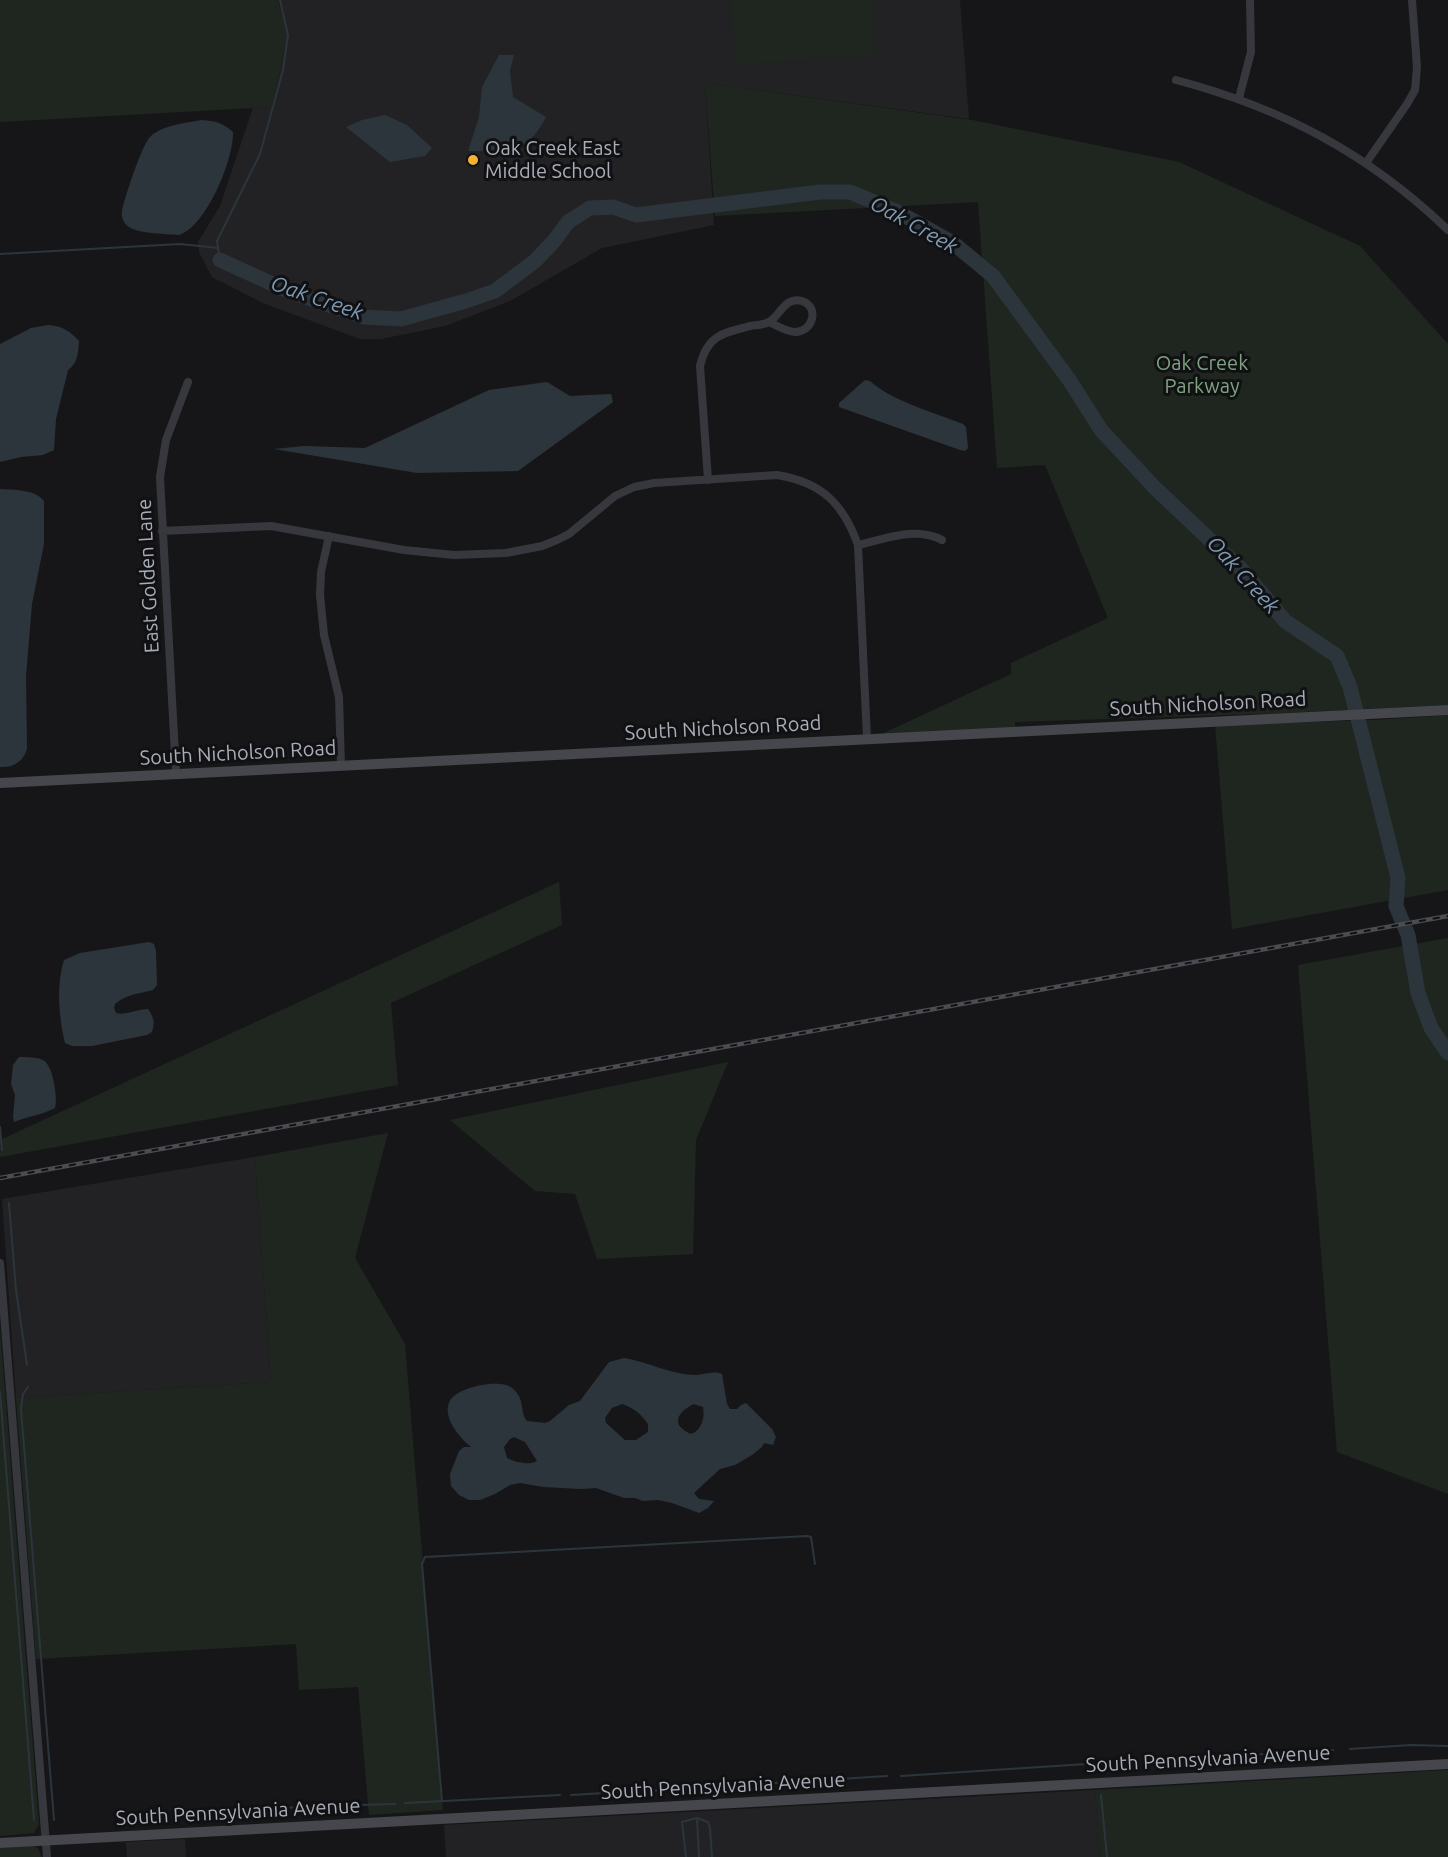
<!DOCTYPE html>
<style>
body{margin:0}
canvas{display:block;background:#161618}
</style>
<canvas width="1448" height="1857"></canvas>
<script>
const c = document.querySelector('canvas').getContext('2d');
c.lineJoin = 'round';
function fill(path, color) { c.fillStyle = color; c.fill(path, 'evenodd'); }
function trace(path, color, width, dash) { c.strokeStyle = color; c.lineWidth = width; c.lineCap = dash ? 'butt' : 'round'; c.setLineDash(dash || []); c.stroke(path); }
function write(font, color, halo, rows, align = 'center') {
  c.font = font + ' Ubuntu,sans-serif'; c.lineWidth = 6; c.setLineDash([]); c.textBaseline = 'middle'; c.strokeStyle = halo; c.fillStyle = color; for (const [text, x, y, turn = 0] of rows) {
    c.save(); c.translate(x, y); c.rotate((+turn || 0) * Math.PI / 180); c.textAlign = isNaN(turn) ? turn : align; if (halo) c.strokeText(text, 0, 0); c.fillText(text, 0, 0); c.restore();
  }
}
fill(new Path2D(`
 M278,0h682l9,119 -264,-36 9,142 -112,23 -92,53 -65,25 -64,13h-21l-97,-36 -51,-26 -13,-25 -1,-10 22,-36 33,-98 19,-1 16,-74z
 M255,1157l16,225 -255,16 -14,-199z
 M1095,1790l5,67h-654l-2,-32z
 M185,1839l1,18h-59l-1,-15z`), '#222225');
fill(new Path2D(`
 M0,0h278l10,33 -16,74 -272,15z
 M731,0h140l4,55 -139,9z
 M705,83l267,37 207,42 181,84 88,98v361l-163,8 -270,9v10l-131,7v-6l127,-59v-11l97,-45 -63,-153 -48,3 -19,-266 -263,14z
 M1448,715v175l-216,39 -17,-204 160,-5z
 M559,882l3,43 -171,78 7,82 -398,72v-17z
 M1448,938v556l-111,-42 -39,-487z
 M728,1062l-32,78 -3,114 -96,5 -22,-65 -40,-3 -85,-71z
 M388,1133l-33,125 50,86 38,466 -74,5 -11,-128 -59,3 -3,-46 -260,15 -20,-261 255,-16 -16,-225z
 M0,1328l39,496 -5,9 -34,3z
 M1448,1770v87h-348l-5,-67z
 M31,1846l6,1 5,10h-42v-9z`), '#1e261f');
fill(new Path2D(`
 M499,55h15l-4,16 3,26 33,20c-20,39 -39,33 -78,34l11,-34 3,-30z
 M385,115l22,10 25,23 -7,8 -35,6 -44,-35 16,-7z
 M202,120c13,1 21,3 31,12 1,27 -27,95 -54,103 -13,-1 -39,-1 -50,-8 -5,-3 -8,-10 -7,-16 2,-12 20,-66 28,-74 12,-12 36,-14 52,-17z
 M48,325c14,1 22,6 31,16 -1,12 -1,22 -11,29l-12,49 -2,31 -11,5 -22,2 -21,5v-118l31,-16z
 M865,380l5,1c18,18 67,33 93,43l3,3 2,21 -3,3 -5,-1 -121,-43v-4z
 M547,382l23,14 41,-2 2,8 -95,69 -101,2 -143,-24 30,-3 61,2 124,-58z
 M0,489c14,1 35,0 44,12v43l-12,60 -6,72 1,73c-4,13 -14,19 -27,18z
 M149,942l5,2 2,7 1,34 -4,5c-14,4 -27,4 -38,14l-1,4 2,5c8,3 22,-4 32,-4 6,8 7,14 4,23l-5,3 -55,11h-20l-7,-3c-6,-26 -9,-57 -1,-83l16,-7z
 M19,1057c7,0 17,0 24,3 10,5 15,38 12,48 -13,7 -27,8 -41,14l-1,-6 2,-21 -4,-11 2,-19z
 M624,1358c24,4 46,16 70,17 10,0 18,-5 28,-1l5,30 3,5h7l4,-4 5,-2 26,26 4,8 -3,8 -9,-2 -2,4 -10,8 -17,10 -15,4 -26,24 5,6 15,2 -6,7 -9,5 -27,-10 -14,-3 -15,1 -8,-3h-11l-28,-10 -15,1 -38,-2 -23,-4 -10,2 -15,9 -15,6h-11l-10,-5 -8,-9 -1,-12 9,-23 5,-4h7c-12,-10 -31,-32 -20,-48 9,-12 49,-21 61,-11 14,11 7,23 15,33l18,2 5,-2 19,-16 11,-4 29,-39zM622,1404c12,4 19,10 26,20v8l-12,8h-11l-19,-17 -1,-5 7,-10zM694,1404l9,3c2,11 -1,23 -12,27 -21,-9 -14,-22 3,-30zM514,1437l11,5 12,19c-8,5 -22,1 -30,-3l-3,-11 6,-8z`), '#2c353c');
trace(new Path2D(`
 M0,254l180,-10 38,4
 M220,260l-3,-19 43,-87 23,-84 5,-35 -8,-35
 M0,1127l2,23
 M9,1203l7,87 11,75
 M28,1387l-5,7 -2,15 33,411
 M0,1392l34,428
 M1350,1749l61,-4 37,1
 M1148,1761l185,-11
 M901,1776l232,-15
 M649,1791l238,-15
 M571,1795l66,-4
 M1101,1795l6,62
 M442,1801l-20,-237 3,-7 382,-21 4,1 4,27
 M405,1803l155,-8
 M326,1806l69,-2
 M199,1810l117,-3
 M697,1818l2,39
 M686,1857l-4,-35 15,-4 11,4 2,6 2,29`), '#2c353c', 2);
trace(new Path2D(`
 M220,260l68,31 76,26 37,2 65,-18 29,-10 40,-30 19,-20 14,-19 22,-14 23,-1 23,8 184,-23h30l48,20 55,31 40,33 77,105 31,49 54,58 88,83 42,50 52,35 13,31 48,191 -2,28 12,29 10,58 13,35 17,25`), '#2c353c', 15);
trace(new Path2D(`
 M1176,80c106,28 193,74 272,150
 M1239,98l12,-46 -1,-52
 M1366,163l41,-59 8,-14 2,-23 -5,-67
 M708,480l-8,-114c7,-30 22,-33 50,-40 6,-1 14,-1 19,-4 11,-6 16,-26 33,-21 18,6 11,31 -7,31 -8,0 -18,-6 -26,-10
 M162,531l109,-5 133,24 50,5 52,-2 36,-7 15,-6 12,-6 46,-38 19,-9 20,-4 123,-8c44,7 66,28 81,70l9,193
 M329,536l-8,36 -1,23 4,40 15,62 2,69
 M858,545c27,-6 58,-19 84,-5
 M176,773l-16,-296 6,-37 22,-58
 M0,1263l47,594`), '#37383d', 8);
trace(new Path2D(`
 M0,783l1448,-73
 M0,1843l1448,-79`), '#45474d', 10);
const rail = new Path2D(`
 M0,1178l1448,-262`);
trace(rail, '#4a4c52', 4.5);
trace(rail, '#111113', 2, [7]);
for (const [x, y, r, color] of [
 [473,160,6,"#f2b134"]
]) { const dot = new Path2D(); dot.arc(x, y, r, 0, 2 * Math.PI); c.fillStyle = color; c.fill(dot); trace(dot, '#111113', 2); }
write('20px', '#a8adb8', '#111113', [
 ["Oak Creek East",485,148],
 ["Middle School",485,171]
], 'left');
write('20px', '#7fa381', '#111113', [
 ["Oak Creek",1202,363],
 ["Parkway",1202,386]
]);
write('20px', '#a8adb8', '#111113', [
 ["East Golden Lane",148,576,-93],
 ["South Nicholson Road",1208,704,-3],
 ["South Nicholson Road",723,728,-3],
 ["South Nicholson Road",238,753,-3],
 ["South Pennsylvania Avenue",1208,1759,-3],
 ["South Pennsylvania Avenue",723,1786,-3],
 ["South Pennsylvania Avenue",238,1812,-3]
]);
write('italic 21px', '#7f9bb3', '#111113', [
 ["Oak Creek",914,225,29],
 ["Oak Creek",317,298,19],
 ["Oak Creek",1243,575,48]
]);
</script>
